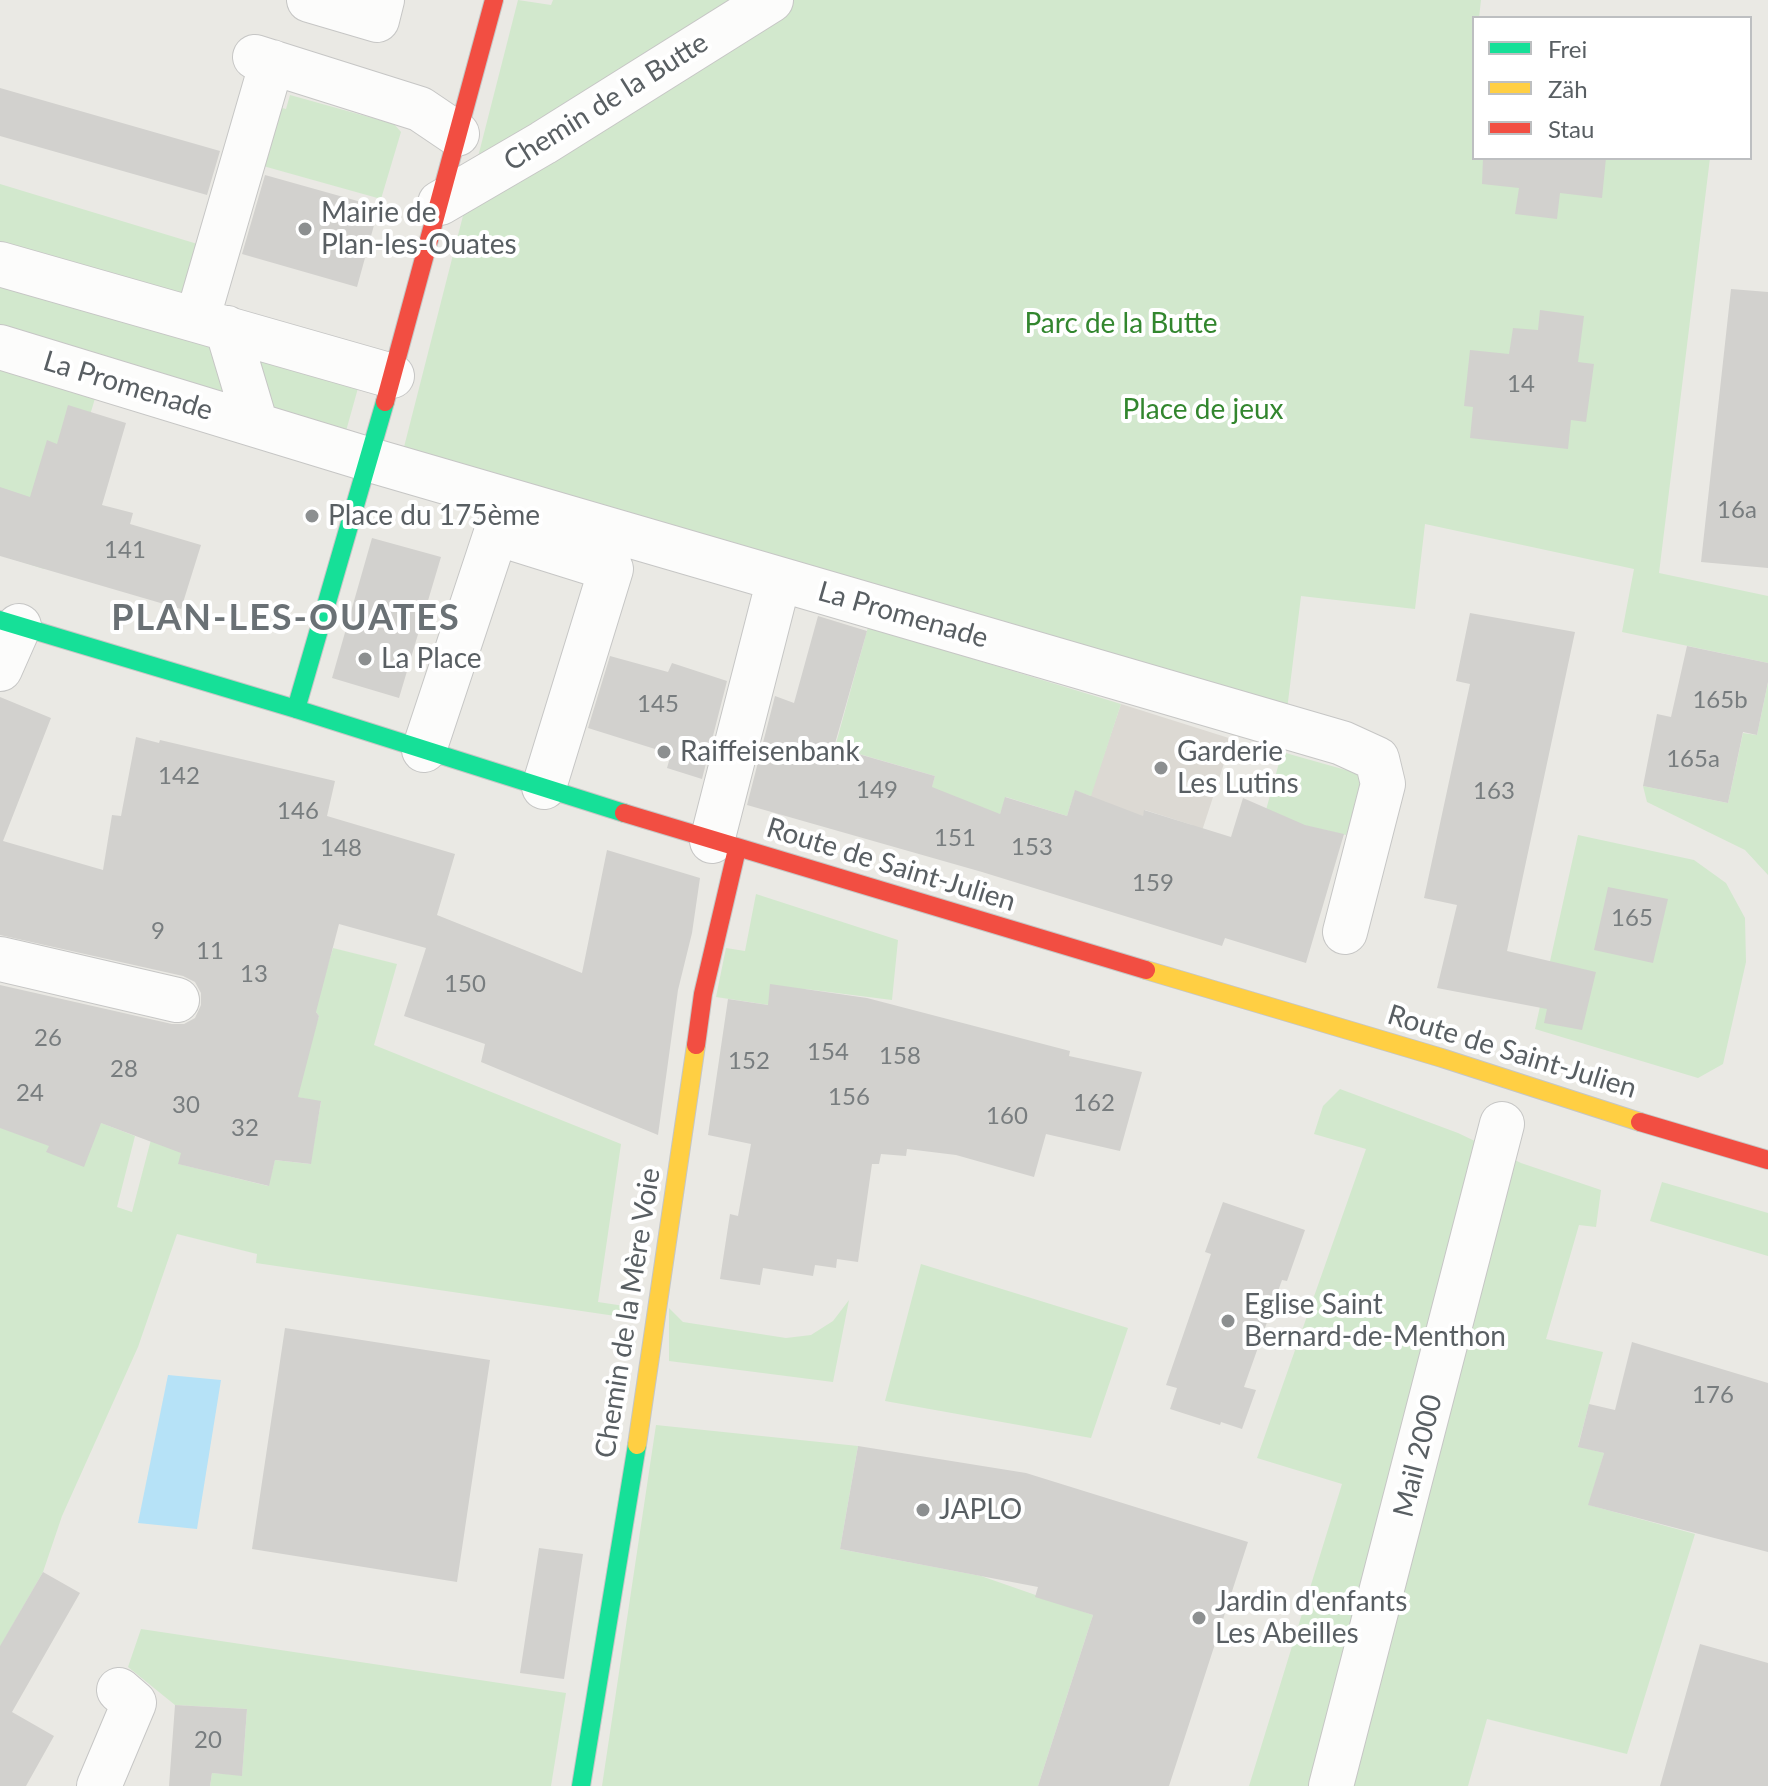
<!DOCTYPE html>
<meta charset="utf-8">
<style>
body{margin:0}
#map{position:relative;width:1768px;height:1786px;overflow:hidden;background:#eae9e4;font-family:Lato,sans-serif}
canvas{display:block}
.legend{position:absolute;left:1472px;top:16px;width:280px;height:144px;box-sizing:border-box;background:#fff;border:2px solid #bdbfc1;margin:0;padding:10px 14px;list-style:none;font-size:24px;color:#595f63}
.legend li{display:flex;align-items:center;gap:16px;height:40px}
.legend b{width:40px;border:2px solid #bdbfc1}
</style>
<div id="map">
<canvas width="1768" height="1786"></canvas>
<ul class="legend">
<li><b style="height:10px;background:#16e098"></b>Frei</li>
<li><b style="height:10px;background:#ffcf43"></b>Zäh</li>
<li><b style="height:10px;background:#f24e42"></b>Stau</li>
</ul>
</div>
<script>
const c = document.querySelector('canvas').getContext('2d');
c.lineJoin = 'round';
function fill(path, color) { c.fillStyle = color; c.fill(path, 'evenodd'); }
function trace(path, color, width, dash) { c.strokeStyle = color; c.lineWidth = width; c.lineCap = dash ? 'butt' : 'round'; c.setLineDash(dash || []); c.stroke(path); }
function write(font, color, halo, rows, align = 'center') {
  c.font = font + ' Lato,sans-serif'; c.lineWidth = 8; c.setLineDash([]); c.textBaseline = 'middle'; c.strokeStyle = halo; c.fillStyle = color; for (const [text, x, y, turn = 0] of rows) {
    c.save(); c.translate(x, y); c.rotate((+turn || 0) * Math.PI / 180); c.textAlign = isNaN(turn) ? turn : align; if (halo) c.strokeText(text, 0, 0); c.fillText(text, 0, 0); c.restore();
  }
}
fill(new Path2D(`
 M1121,704l111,35 -34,104 -6,-18 -47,-15 -5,16 -54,-18z`), '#dcd9d3');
fill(new Path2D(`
 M518,0l33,5 2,-5h928l-2,18h-5l-2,65 2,1v74h236l-51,415 109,23v67l-146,-31 12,-63 -209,-45 -10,85 -114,-13 -14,114 -883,-263z
 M290,95l104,29 7,8 -20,67 -125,-35 18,-58 12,3z
 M0,184l204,62 -24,82 180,53 -14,50 -346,-104z
 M0,367l96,28 -52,174 -44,-14z
 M868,627l253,77 -30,92 -16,-5 -8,25 -61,-19 -6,17 -73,-10 8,-28 -100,-29z
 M1768,682v193l-23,-25 -98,-48 -4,-16 85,17 15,-70 14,2z
 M1282,752l78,22 4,7 -18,54 -43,-10 -37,-15z
 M1578,835l116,25 32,23 19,35 1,44 -23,102 -25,14 -163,-49z
 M756,894l142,46 -6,60 -87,-11 -5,117 -31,-101 -53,-8 10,-49 19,3z
 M333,948l64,16 -23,81 247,99 -23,158 33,5 -2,11 -373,-55 1,-9 -80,-20 -39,113 -76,169 -19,56 -43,75v-519l60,-21 75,29 -18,71 15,5 22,-84 32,10 -7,26 89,22 7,-26 35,4 11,-62 -28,-6 26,-80 -5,-7z
 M1340,1089l118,44 63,30 80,27 -5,37 -17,-2 -33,114 57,13 -25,94 26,7 -15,52 106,29 -68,220 -140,-35 -19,67h-219l93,-302 -85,-26 109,-309 -52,-15 9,-28z
 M1662,1182l106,31v43l-118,-35z
 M921,1264l207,64 -37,110 -206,-37z
 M849,1300l-16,82 -164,-21v-53l14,14 103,16 25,-3 22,-14z
 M656,1425l202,21 -18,103 141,27 112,39 -55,171h-436z
 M141,1629l425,64 -15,93h-341l2,-13 30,2 5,-66 -72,-4 -47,-38z`), '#d2e8cd');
fill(new Path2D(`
 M168,1375l53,5 -24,149 -59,-6z`), '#b6e2f7');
fill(new Path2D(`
 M0,88l220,63 -13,44 -207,-59z
 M1483,158h123l-4,40 -42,-5 -3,26 -42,-5 4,-26 -37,-4z
 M265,175l114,32 -22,80 -115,-33z
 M1731,289l37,3v276l-67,-6z
 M1540,310l44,6 -6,46 16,2 -8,58 -15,-2 -3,29 -98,-11 3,-31 -9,-1 6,-56 39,4 4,-26 25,2z
 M68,405l58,18 -24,82 31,8 -3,11 71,21 -20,64 -181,-53v-69l30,10 17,-57 10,4z
 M372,538l69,19 -42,141 -67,-20z
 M1470,613l105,19 -68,319 89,21 -14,58 -38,-7 3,-14 -110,-21 20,-83 -33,-7 46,-214 -14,-3z
 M818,616l49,15 -33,116 101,29 -3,11 68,27 5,-17 62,19 8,-26 68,26 1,-6 87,27 12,-39 62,27 39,9 -38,129 -81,-25 -3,8 -240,-74 -235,-67 28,-109 19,7z
 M1687,646l81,17v19l-11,53 -14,-3 -15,71 -85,-17 14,-72 14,3z
 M610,656l58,16 4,-9 55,18 -25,98 -35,-11 4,-14 -83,-26z
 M0,697l51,21 -48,123 100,29 9,-55 9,1 15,-79 23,6 1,-3 175,41 -8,35 128,38 -18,61 145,58 25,-123 93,28 -8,55 -14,57 -20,145 -177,-73 4,-18 -81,-28 22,-68 -87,-24 -23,88 3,4 -21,81 23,4 -10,63 -36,-4 -6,26 -91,-22 3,-11 -80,-30 -17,44 -38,-15 3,-6 -49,-18v-143l172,39h12l11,-6 6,-13v-12l-6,-11 -12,-6 -183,-41z
 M1608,887l60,12 -15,64 -59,-13z
 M770,984l97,14 203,53 -1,5 73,16 -22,79 -74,-17 -12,43 -78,-22 -49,-6 -1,7 -25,-2 -2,10h-7l-14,98 -21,-3 -1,9 -21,-3 -2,11 -50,-8 -3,17 -40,-6 10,-65 8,2 13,-72 -43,-9 20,-136 40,6z
 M1223,1202l82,28 -18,51 -5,-1 -38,107 12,3 -14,39 -21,-7 -1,3 -50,-16 7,-21 -11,-3 45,-131 -6,-2z
 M285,1328l205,32 -33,222 -205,-33z
 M1632,1342l136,41v169l-180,-47 16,-52 -26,-6 11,-43 26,6z
 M858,1446l168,27 222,69 -79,244h-131l55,-171 -58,-18 3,-10 -198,-38z
 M539,1548l44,6 -19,125 -44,-6z
 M43,1572l37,21 -68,119 42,24 -28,50h-26v-140z
 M1700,1644l68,19v123h-108z
 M175,1705l72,4 -5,67 -30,-3 -2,13h-41z`), '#d2d1ce');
const street = new Path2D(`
 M309,0l68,20 5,-20
 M255,57l165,52 37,25
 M440,203l103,-60 228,-143
 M0,264l392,112
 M197,320l75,-258
 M227,328l29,97
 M0,347l367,112 975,284 35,16 6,25 -38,148
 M0,669l19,-43
 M424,750l72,-217 115,36 -67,218
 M712,841l67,-262
 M0,959l177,41
 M99,1786l35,-83 -15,-13
 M1331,1786l171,-662`);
const fast = new Path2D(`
 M0,620l296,89 328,104
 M296,709l89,-307
 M581,1786l56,-341`);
const slow = new Path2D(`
 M1146,970l296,88 198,64
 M637,1445l59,-400`);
const jam = new Path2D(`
 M385,402l109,-402
 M624,813l522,157
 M696,1045l7,-51 34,-145
 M1640,1122l128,38`);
trace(street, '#c6c6c5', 46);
trace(fast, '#c5c6c5', 20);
trace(slow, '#c5c6c5', 20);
trace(jam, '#c5c6c5', 20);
trace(street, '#fcfcfb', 44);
trace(fast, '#16e098', 18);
trace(slow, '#ffcf43', 18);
trace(jam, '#f24e42', 18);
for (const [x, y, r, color] of [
 [305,229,8,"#8c8f90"],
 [312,516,8,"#8c8f90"],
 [365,659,8,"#8c8f90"],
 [664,752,8,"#8c8f90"],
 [1161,768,8,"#8c8f90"],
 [1228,1321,8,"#8c8f90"],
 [923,1510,8,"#8c8f90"],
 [1199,1618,8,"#8c8f90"]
]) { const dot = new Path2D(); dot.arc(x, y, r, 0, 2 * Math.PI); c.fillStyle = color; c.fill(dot); trace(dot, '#fff', 3); }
write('24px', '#787d7f', null, [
 ["14",1521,384],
 ["16a",1737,510],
 ["141",125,550],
 ["165b",1720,700],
 ["145",658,704],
 ["165a",1693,759],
 ["142",179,776],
 ["149",877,790],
 ["163",1494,791],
 ["146",298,811],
 ["151",955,838],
 ["153",1032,847],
 ["148",341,848],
 ["159",1153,883],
 ["165",1632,918],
 ["9",158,931],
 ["11",210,951],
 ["13",254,974],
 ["150",465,984],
 ["26",48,1038],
 ["154",828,1052],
 ["158",900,1056],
 ["152",749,1061],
 ["28",124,1069],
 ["24",30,1093],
 ["156",849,1097],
 ["162",1094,1103],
 ["30",186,1105],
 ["160",1007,1116],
 ["32",245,1128],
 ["176",1713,1395],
 ["20",208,1740]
]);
write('28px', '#595f63', '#fff', [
 ["Chemin de la Butte",606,102,-32],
 ["La Promenade",128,386,17],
 ["La Promenade",903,615,16],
 ["Route de Saint-Julien",891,865,17],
 ["Route de Saint-Julien",1512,1052,17],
 ["Chemin de la Mère Voie",628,1313,-81],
 ["Mail 2000",1418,1456,-76]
]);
write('28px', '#595f63', '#fff', [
 ["Mairie de",321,213],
 ["Plan-les-Ouates",321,245],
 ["Place du 175ème",328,516],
 ["La Place",381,659],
 ["Raiffeisenbank",680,752],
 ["Garderie",1177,752],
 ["Les Lutins",1177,784],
 ["Eglise Saint",1244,1305],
 ["Bernard-de-Menthon",1244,1337],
 ["JAPLO",939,1510],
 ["Jardin d'enfants",1215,1602],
 ["Les Abeilles",1215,1634]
], 'left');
write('28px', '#32862e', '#fff', [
 ["Parc de la Butte",1121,324],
 ["Place de jeux",1203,410]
]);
c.letterSpacing = '2px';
write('bold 36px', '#6a7175', '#fff', [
 ["PLAN-LES-OUATES",286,618]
]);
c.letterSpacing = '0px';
</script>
